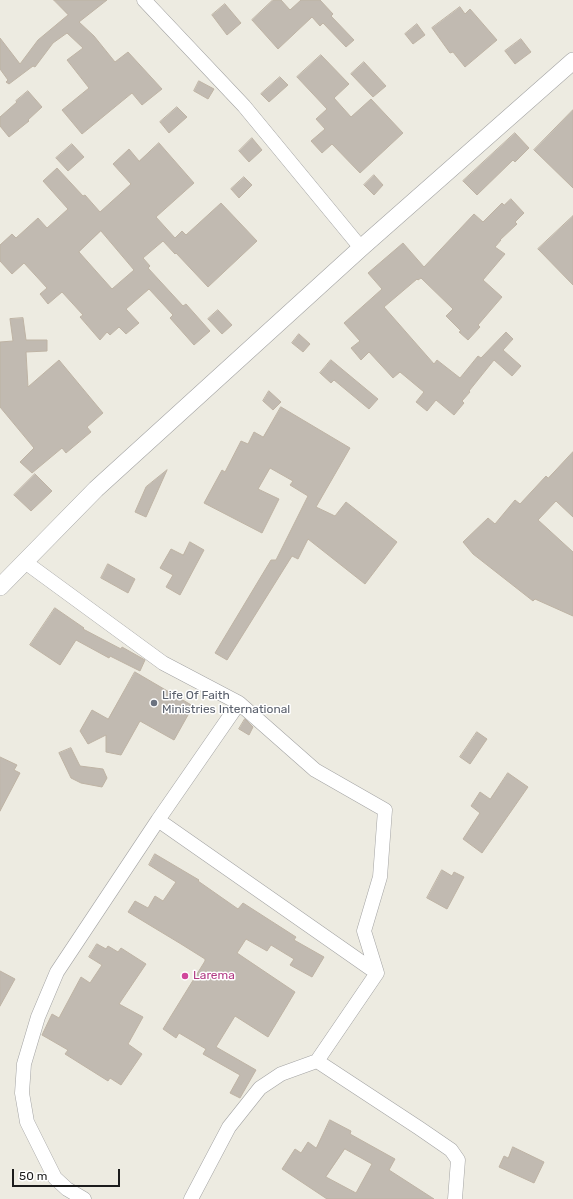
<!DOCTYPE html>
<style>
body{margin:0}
#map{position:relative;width:573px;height:1199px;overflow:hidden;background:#edebe1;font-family:Rubik,sans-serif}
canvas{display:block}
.scale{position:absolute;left:12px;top:1169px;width:108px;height:18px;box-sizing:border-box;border:2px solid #1c1c1c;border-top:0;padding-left:5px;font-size:12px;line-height:14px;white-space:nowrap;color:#1c1c1c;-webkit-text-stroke:3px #fff;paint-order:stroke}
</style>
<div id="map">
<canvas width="573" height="1199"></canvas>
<div class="scale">50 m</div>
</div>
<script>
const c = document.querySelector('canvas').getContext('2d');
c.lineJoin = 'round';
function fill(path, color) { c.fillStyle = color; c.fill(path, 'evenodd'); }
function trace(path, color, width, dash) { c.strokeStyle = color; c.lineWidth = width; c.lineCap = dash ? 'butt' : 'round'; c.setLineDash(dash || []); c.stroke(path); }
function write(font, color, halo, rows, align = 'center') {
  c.font = font + ' Rubik,sans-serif'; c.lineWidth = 3; c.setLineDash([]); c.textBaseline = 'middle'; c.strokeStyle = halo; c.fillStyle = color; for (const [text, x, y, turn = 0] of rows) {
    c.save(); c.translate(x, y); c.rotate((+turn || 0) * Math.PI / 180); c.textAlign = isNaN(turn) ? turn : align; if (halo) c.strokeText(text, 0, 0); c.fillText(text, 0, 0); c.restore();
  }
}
const building = new Path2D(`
 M54,0h53l-28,22 15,14 21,26 13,-10 34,37 -20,16 -10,-12 -50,41 -20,-24 27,-22 -22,-28 16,-12 -16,-15 -14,10 -18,24 -2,-1 -24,18 -3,-2 2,-2 -8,-11v-31l20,26 18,-24 30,-25z
 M273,0h8l9,10 11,-10h19l13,14 -2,2 23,24 -8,7 -23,-24 -3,3 -8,-9 -34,32 -26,-29z
 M225,4l16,19 -14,12 -15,-20z
 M460,7l5,7 5,-5 27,31 -32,27 -12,-15 -3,1 -18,-25z
 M417,24l8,11 -12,9 -8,-10z
 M521,39l10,13 -16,12 -10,-13z
 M321,55l28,29 -15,14 17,19 20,-18 32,34 -43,40 -28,-29 -10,9 -11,-12 14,-12 -9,-10 11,-10 -30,-32z
 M364,62l22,24 -13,11 -22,-23z
 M280,77l8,8 -19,17 -8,-8z
 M199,81l15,8 -6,10 -14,-8z
 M28,91l14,16 -14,13 1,1 -20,16 -9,-11v-9l17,-15 -1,-1z
 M177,107l10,10 -18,16 -9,-11z
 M573,110v78l-39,-38z
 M515,133l14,15 -14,14 -2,-2 -36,35 -14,-14z
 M252,138l10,12 -13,12 -10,-11z
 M159,143l35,40 -38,34 19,21 7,-7 4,4 35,-32 36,38 -49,46 -32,-34 -1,1 -12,-13 -20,17 7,8 -2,2 35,38 3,-2 24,27 -16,14 -24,-27 3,-3 -24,-26 -23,20 13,14 -13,11 -7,-7 -9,8 -3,-3 -7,8 -20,-23 3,-2 -21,-23 -14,12 -8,-10 7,-6 -23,-25 -12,11 -12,-13v-16l12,-11 4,4 22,-20 9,10 21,-19 -25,-28 14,-13 26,28 2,-1 15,17 31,-28 -18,-20 16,-15 10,12zM101,231l33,39 -22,19 -33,-37z
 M72,144l12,13 -16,14 -12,-13z
 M374,175l9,10 -9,10 -10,-10z
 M244,177l8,8 -13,13 -8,-9z
 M511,199l13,14 -9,9 2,2 -17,16h1l-6,7 10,7 -22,26 19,17 -24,28 2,2 -12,13 -9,-8 2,-1 -15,-15 7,-7 -32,-31 -3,2 -1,-1 -33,28 50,57 3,-4 23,18 18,-22 3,2 25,-26 7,7 -10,11 18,16 -9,10 -18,-16 -25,31 1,1 -8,9 2,2 -10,12 -18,-15 -9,11 -11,-9 8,-10 -24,-20 -7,6 -24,-26 -8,8 -10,-12 9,-7 -16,-18 38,-34 -14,-16 35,-30 21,24 50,-53 9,8 19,-19 2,2z
 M573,216v69l-35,-36z
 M218,310l14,15 -10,9 -14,-15z
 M23,318l3,22h21v11l-21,1 2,35 31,-27 44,53 -16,14 4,5 -25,21 -4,-5 -30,25 -12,-11 14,-14 -34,-41v-65l13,-1 -3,-22z
 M299,334l11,10 -7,8 -11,-9z
 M331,360l47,39 -9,10 -35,-29 -3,3 -11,-10z
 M269,391l12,11 -8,8 -10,-9z
 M281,407l69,41 -34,59 19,9 11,-14 51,40 -32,42 -57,-45 -10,20 -6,-3 -65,104 -12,-7 56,-93h5l32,-64 -18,-11 3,-4 -23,-13 -12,21 21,10 -17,34 -58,-30 18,-33 3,2 16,-31 7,3 6,-12 9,5z
 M573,452v65l-17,-16 -18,19 35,32v64l-38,-17 -2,2 -60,-47 -10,-12 25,-24 7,6 20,-24 5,4 26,-28 2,2z
 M167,470l-21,47 -11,-5 11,-25z
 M35,474l17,17 -21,20 -17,-16z
 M190,542l14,8 -24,45 -14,-8 7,-12 -13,-7 11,-19 12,6z
 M108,564l27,15 -7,14 -27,-15z
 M55,608l29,20 -1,1 38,20 1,-2 23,13 -5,11 -30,-15 -1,2 -33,-18 -16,25 -30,-20z
 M135,672l58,34 -19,34 -34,-19 -19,34 -15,-3v-17l-18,9 -8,-13 12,-21 16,9z
 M245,719l8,8 -4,8 -10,-6z
 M477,732l10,7 -17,25 -10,-7z
 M71,748l9,18 23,3 4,9 -5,9 -21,-4 -10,-5 -12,-25z
 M0,757l17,8 -3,5 6,3 -20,38z
 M508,773l20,14 -46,66 -19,-14 17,-26 -9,-7 9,-14 10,7z
 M155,854l44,26 -1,1 40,28 5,-6 53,34 -2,3 30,17 -12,20 -22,-12 4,-6 -23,-14 -4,6 -21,-12 -9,14 58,39 -27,45 -33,-21 -19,31 40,23 -16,28 -10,-5 10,-18 -37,-21 3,-5 -27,-16 -3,5 -13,-9 42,-68v-2l-24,-15 -53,-32 7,-11 13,7 7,-12 8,5 13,-19 -27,-17z
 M442,870l10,6 2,-4 10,5 -17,32 -20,-11z
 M97,944l9,5 2,-3 10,6 3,-4 25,16 -27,40 24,13 -15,27 14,10 -21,31 -11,-7 -2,3 -43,-27 3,-4 -26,-15 10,-21 7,4 22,-41 9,6 12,-18 -13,-8z
 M0,971l15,8 -15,27z
 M330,1120l21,11 -1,3 45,25 -6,11 45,29h-107l-45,-30 13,-20 6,4 7,-11 8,6zM345,1149l27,15 -16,29 -30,-16z
 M513,1147l31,15 -10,21 -35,-16 5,-11 4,2z`);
fill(building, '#c1bab1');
trace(building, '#beb3a4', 1);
const minor = new Path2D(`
 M144,0l100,106 117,142
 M25,562l138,101 76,40 -81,117 219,153 -60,88 102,67 32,22 7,10 -3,39
 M239,703l76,67 70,40 -5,67 -16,54 13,42
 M84,1199l-17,-10 -12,-11 -28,-56 -5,-29 2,-29 14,-47 19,-45 101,-152
 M191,1199l38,-72 31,-39 21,-14 36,-13`);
const tertiary = new Path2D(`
 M0,587l96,-98 265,-241 212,-187`);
trace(minor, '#a3a3a3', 15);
trace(tertiary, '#a3a3a3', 18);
trace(minor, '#fff', 14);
trace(tertiary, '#fff', 17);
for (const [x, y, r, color] of [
 [154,703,4,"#6b7280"],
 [185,976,4,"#d1479c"]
]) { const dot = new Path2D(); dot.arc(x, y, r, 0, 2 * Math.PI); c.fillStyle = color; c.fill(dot); trace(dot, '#fff', 1.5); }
write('12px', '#5b616d', '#fff', [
 ["Life Of Faith",162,696],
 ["Ministries International",162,710]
], 'left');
write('12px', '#b23c85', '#fff', [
 ["Larema",193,976]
], 'left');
</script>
